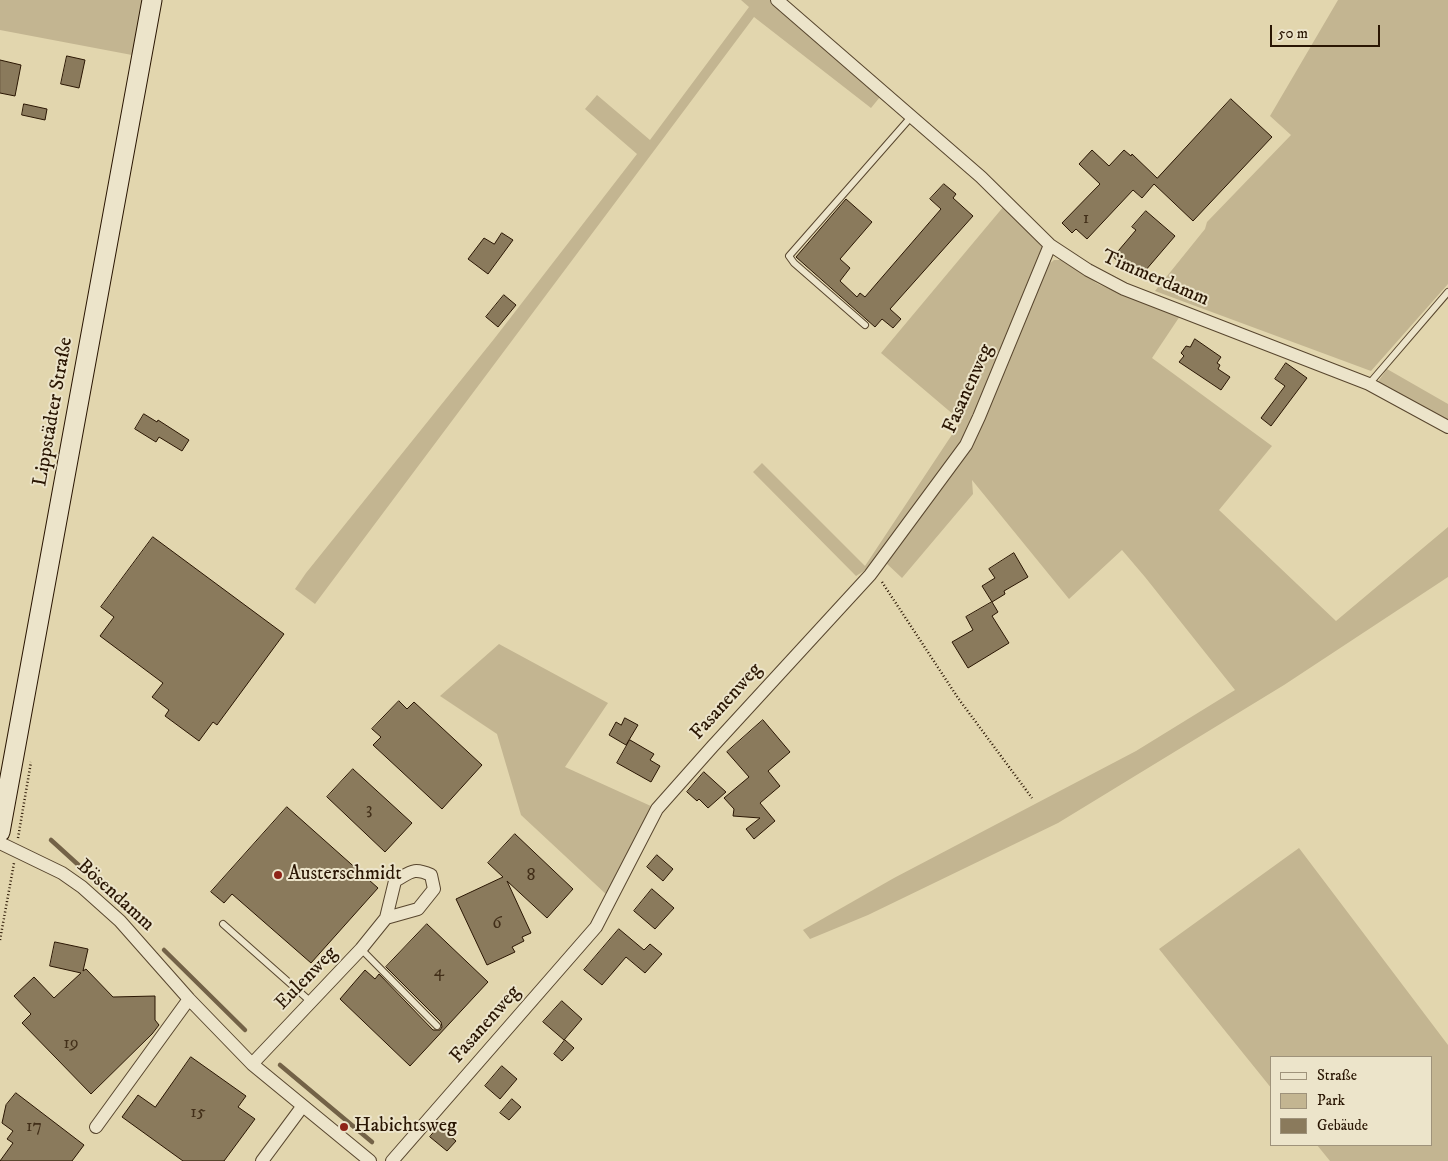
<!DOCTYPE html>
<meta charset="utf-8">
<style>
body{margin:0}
#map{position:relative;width:1448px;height:1161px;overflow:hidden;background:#e2d6ae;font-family:"IM FELL DW Pica",serif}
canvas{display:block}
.legend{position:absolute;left:1270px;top:1056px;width:162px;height:90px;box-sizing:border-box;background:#ece4ca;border:1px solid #9e927a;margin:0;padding:6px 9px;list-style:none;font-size:15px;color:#2a1603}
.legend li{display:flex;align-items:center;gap:10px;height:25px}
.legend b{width:25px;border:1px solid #9e927a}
.scale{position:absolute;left:1270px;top:25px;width:110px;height:22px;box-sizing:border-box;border:2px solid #2a1603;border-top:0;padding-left:6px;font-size:15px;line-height:18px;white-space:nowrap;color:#2a1603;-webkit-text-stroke:4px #ece4ca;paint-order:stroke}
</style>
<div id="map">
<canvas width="1448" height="1161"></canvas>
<ul class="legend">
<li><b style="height:6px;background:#ece4ca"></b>Straße</li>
<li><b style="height:14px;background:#c3b591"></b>Park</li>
<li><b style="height:14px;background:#8a7a5c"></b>Gebäude</li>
</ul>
<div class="scale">50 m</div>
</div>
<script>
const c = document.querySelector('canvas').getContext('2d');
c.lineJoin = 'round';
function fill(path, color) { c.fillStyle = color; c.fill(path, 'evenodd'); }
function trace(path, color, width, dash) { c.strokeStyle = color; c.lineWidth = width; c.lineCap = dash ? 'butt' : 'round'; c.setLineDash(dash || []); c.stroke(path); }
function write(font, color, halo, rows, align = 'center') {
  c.font = font + ' "IM FELL DW Pica",serif'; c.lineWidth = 4; c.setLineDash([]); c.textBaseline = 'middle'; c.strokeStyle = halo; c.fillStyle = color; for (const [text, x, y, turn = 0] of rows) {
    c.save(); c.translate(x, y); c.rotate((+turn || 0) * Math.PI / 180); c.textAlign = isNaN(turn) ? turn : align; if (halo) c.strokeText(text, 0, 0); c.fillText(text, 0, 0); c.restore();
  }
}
fill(new Path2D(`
 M0,0h144l-12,55 -132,-25z
 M741,0h29l110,97 -9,11 -117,-91 -439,587 -20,-15 11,-16 188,-234 143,-185 -52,-45 12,-14 53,45 99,-133z
 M1338,0h110v284l-77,87 -216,-80 50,-62 2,-7 84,-87 -21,-19z
 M1004,206l41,40 -82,198 -96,125 -11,7 -103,-104 9,-9 103,103 96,-145 -80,-68z
 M1054,260h8l36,24 23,10 59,22 -28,42 120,88 -53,64 117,111 112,-94v50l-164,108 -226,138 -190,92 -58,24 -7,-9 91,-52 242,-127 99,-61 -90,-113 -23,-27 -53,49 -97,-119 1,14 -71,84 -17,-16 85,-115 33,-76 2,1 43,-107z
 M1387,369l61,35v16l-71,-37z
 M499,644l109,59 -43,64 88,40 -45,89 -87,-81 -24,-81 -57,-38z
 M1299,848l149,197v116h-118l-13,-16h115v-88h-160v32l-113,-140z`), '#c3b591');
trace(new Path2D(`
 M51,840l66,60
 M164,950l81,80
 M280,1065l92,77`), '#736247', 4.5);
const building = new Path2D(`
 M67,56l18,4 -6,28 -18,-4z
 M0,60l21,5 -6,31 -15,-3z
 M1231,99l41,38 -79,84 -39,-37 -12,14 -9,-8 -46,49 -11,-10 -4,4 -10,-10 38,-39 -21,-20 13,-14 17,16 15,-16 7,6 1,-2 25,24z
 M24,104l23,5 -2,11 -23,-5z
 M944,184l12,10 -3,4 20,18 -83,93 11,10 -8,9 -11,-9 -7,8 -79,-70 50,-58 26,23 -32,37 10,9 -10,13 17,16 3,-4 5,4 76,-88 -11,-10z
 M1146,211l29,25 -36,42 -26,-21 23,-27 -4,-3z
 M502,233l11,7 -25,34 -20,-15 16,-21 10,6z
 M504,295l12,10 -18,22 -12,-10z
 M1195,339l26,18 -4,6 3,2 -2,4 12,8 -9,13 -42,-28 5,-6 -3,-3 5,-7 4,1z
 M1286,363l21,15 -36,48 -10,-8 24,-32 -10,-7z
 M144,414l13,8 1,-2 31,20 -7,11 -23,-14 -3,5 -21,-13z
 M153,537l131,97 -67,91 -4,-3 -14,19 -34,-25 4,-6 -17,-13 11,-14 -63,-47 14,-19 -13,-10z
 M1014,553l14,24 -24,14 1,3 -13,8 -10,-16 13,-8 -6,-9z
 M992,602l6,10 -6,4 17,27 -41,25 -16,-26 21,-12 -7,-13z
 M399,701l8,8 7,-7 68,63 -40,44 -69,-64 8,-8 -9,-8z
 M625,718l13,7 -12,20 -17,-10 7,-13 5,3z
 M763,720l27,32 -22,19 12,15 -20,17 15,18 -21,18 -8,-10 14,-11 -27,-2 1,-7 -10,-11 25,-21 -22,-25z
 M630,740l24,14 -4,6 10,6 -9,16 -34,-19z
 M353,769l59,54 -27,29 -58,-55z
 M704,772l22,20 -18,16 -9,-9 -2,2 -10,-9z
 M287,807l91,81 -67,75 -79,-69 -8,9 -13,-11z
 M515,834l58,55 -26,29 -40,-37 24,52 -9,4 2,4 -12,6 3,5 -28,13 -31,-66 47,-22 -15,-14z
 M657,855l16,14 -10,12 -16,-14z
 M652,889l22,19 -19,21 -21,-18z
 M427,924l61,58 -78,84 -70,-67 25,-29 10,9 4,-5 54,56h7l2,-3 -1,-5 -55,-55z
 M619,929l25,21 6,-6 12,10 -17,19 -19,-16 -24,28 -18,-15z
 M55,942l33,7 -5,22 3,-2 27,28 42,-1v24l4,5 -7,9 -61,60 -69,-71 9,-9 -17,-18 20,-19 20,21 27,-25 -31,-7z
 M562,1001l20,18 -18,21 -21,-18z
 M565,1040l9,8 -12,13 -8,-7z
 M191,1057l55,39 -8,11 17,12 -31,42h-41l-61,-44 16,-22 17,12z
 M502,1066l15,13 -17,20 -15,-13z
 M16,1093l68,52 -12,16h-72l13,-18 -6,-4 6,-8 -11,-8 4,-18z
 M512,1099l9,8 -12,13 -9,-7z
 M439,1126l17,15 -9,10 -17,-14z`);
fill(building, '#8a7a5c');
trace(building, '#2a1603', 1);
const service = new Path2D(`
 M865,325l-71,-62 -5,-7 122,-139
 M1369,384l79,-92
 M223,924l88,78
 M361,949l76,77`);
const minor = new Path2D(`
 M777,0l204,177 69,68 38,25 36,19 245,95 79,43
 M0,843l62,30 20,14 38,34 69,78 63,65 118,97
 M252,1064l109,-115 25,-31 32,-9 16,-20 -3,-14c-18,-8 -20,-3 -36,6l-9,37
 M96,1127l93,-128
 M262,1161l40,-54
 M392,1161l204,-234 61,-118 55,-62 158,-172 96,-130 13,-28 71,-172`);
const secondary = new Path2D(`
 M0,832l152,-832`);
trace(service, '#58462e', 8);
trace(minor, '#58462e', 14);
trace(secondary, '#2a1603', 21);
trace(new Path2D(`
 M882,582l76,116 74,100
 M18,838l13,-76
 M0,940l14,-77`), '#2a1603', 2.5, [1, 2.5]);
trace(service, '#ece4ca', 6);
trace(minor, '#ece4ca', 12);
trace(secondary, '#ece4ca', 19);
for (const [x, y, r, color] of [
 [278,875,5,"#8f2418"],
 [344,1127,5,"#8f2418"]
]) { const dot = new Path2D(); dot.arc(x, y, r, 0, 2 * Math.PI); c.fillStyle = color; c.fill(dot); trace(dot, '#ece4ca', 2); }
write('18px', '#422f19', null, [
 ["1",1086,219],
 ["3",369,810],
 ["8",531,876],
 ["6",497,924],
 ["4",439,972],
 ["19",71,1044],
 ["15",198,1113],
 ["17",34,1127]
]);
write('20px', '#2a1603', '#ece4ca', [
 ["Timmerdamm",1155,279,23],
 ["Fasanenweg",969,389,-66],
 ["Lippstädter Straße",54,412,-80],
 ["Fasanenweg",727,702,-48],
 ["Bösendamm",115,896,42],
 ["Eulenweg",307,979,-46],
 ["Fasanenweg",486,1025,-49]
]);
write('20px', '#2a1603', '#ece4ca', [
 ["Austerschmidt",288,875],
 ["Habichtsweg",354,1127]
], 'left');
</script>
